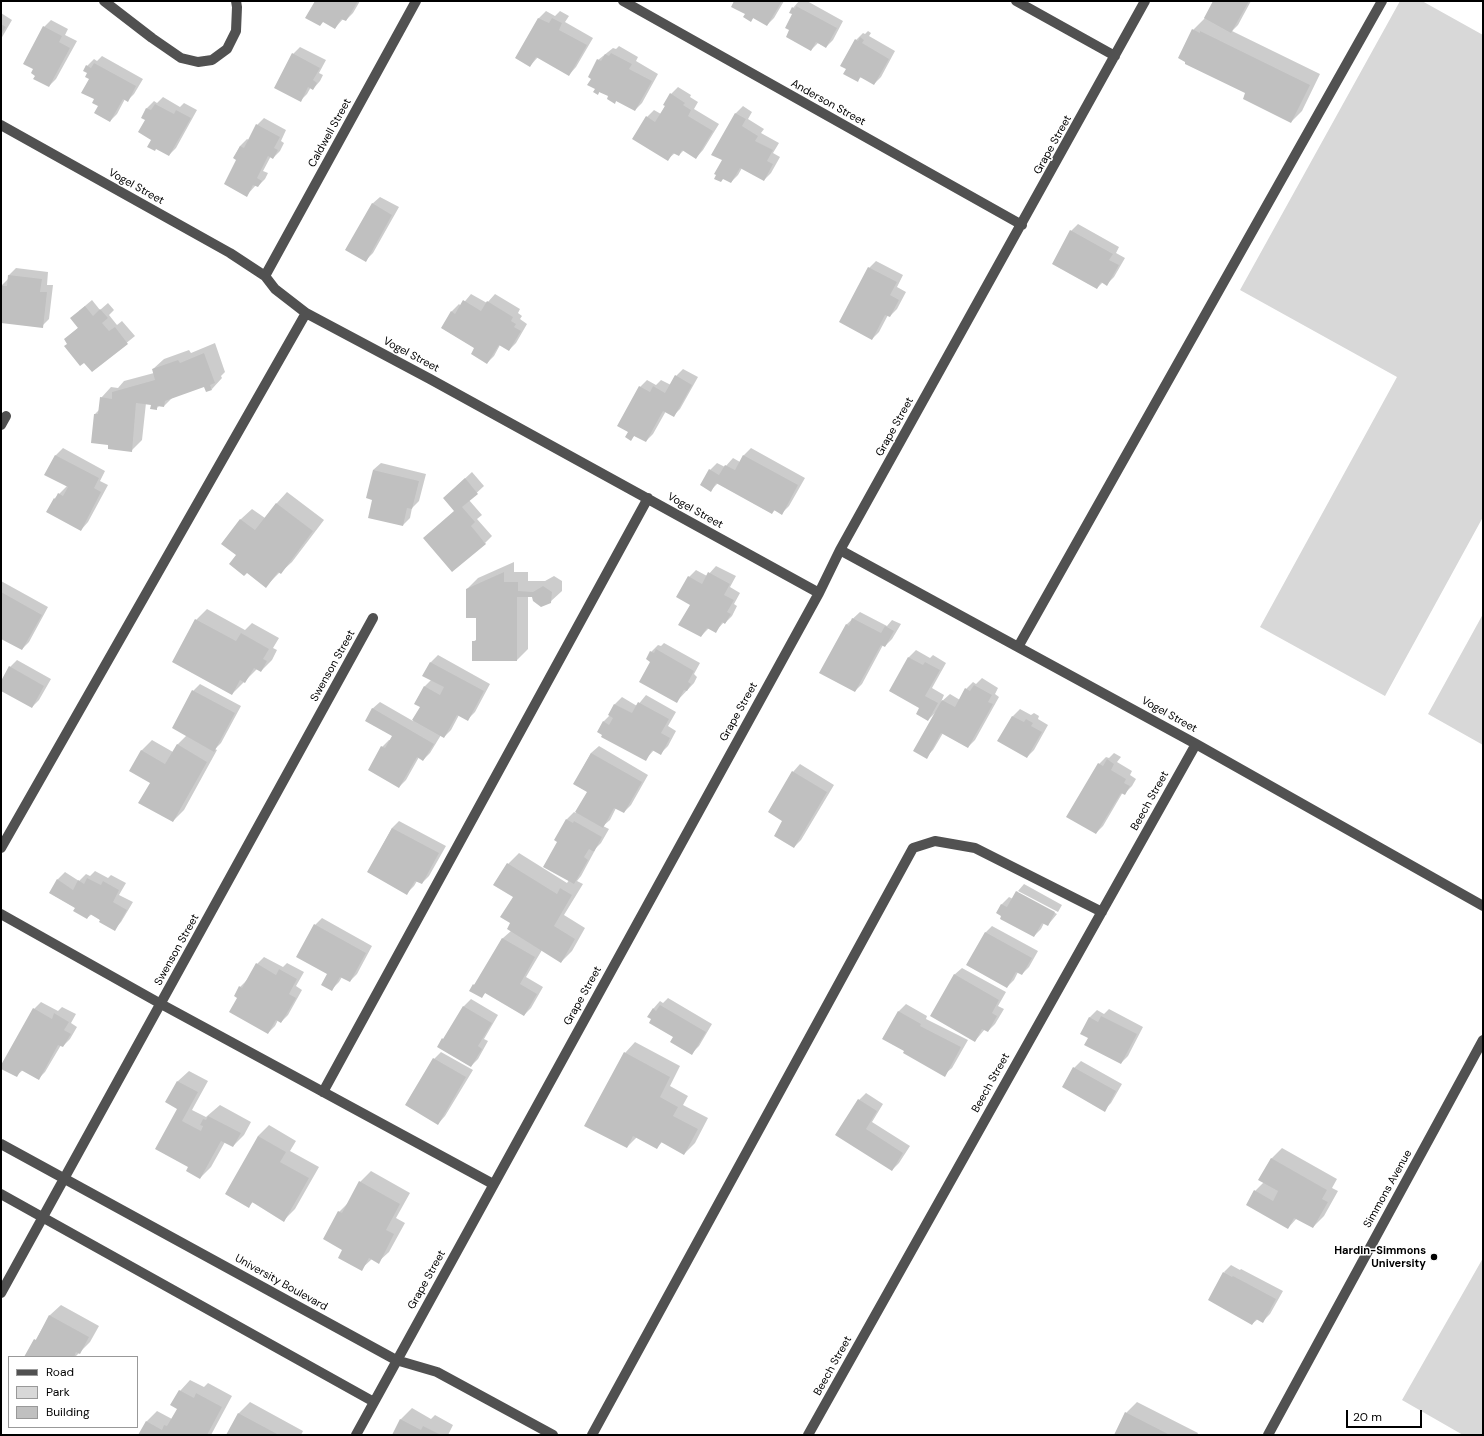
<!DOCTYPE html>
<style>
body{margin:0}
#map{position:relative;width:1484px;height:1436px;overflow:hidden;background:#fff;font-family:"DM Sans",sans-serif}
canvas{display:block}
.frame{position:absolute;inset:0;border:2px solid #000;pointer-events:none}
.legend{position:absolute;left:8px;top:1356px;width:130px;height:72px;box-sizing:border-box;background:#fff;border:1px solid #999;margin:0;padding:5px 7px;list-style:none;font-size:12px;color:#000}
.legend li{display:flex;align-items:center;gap:8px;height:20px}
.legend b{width:20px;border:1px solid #999}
.scale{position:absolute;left:1346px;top:1410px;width:76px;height:18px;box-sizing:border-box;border:2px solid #000;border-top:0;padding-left:5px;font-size:12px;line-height:14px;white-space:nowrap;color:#000;-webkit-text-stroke:3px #fff;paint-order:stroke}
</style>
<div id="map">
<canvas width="1484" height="1436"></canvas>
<div class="frame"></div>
<ul class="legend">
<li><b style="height:5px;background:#515151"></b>Road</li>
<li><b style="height:11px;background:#d8d8d8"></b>Park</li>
<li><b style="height:11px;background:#c0c0c0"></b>Building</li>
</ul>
<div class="scale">20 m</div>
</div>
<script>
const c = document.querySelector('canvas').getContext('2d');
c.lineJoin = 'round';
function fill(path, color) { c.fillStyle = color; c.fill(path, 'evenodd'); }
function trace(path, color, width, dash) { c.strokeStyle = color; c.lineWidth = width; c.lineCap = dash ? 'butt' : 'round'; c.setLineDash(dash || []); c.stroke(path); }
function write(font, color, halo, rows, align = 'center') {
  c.font = font + ' "DM Sans",sans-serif'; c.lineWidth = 3; c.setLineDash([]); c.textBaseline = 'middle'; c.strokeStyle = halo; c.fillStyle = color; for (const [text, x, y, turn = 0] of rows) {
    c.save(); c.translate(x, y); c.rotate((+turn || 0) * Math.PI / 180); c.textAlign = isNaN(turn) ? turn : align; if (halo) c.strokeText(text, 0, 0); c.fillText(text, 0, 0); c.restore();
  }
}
fill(new Path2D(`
 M1400,1h22l61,34v482l-98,179 -125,-69 137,-250 -157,-87z
 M1483,614v131l-55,-31z
 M1483,1258v177h-20l-61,-35z`), '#d8d8d8');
fill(new Path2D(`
 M316,1h44l-7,12 -7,7 -3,-1 -8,9z
 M736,1h48l-10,17 -7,7 -13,-8 -3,4z
 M799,1h8l36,20 -10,19 -7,7 -8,-4 -7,7 -20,-20 2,-16v-6z
 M1214,1h37l-13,24 -6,6 88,43 -18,37 -11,11 -44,-29 -54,-63 11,-11z
 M546,11l9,5 5,-5 9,5 -4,6 28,16 -17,29 -7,8 -31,-18 -8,9 -14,-8 23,-40z
 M1,13l11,7 -11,19z
 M51,20l17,9 -3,6 12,6 -21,38 -7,7 -13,-11 -2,-6 10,-42z
 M868,31l3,2 -2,3 26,15 -14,26 -7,7 -13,-7 -4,4 -10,-12 9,-29 7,-7 2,1z
 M619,46l19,11 -2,4 22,13 -16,29 -7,7 -18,-10 -3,3 -5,-7 -9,-5 -2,3 -6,-16 6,-18 15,-12 3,1z
 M300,47l26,13 -7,13 4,2 -3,6 -7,8 -2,-2 -4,7 -7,7 -7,-47z
 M102,56l41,23 -9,15 -7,7 -2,-2 -8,15 -7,7 -15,-22 -8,-33 7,-7 3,2z
 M678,87l13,8 -1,2 8,5 -4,7 25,15 -16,26 -7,8 -12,-8 -5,5 -4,-2 -7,6 -21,-42 7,-7 7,4 10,-20z
 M163,97l17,10 4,-4 13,7 -21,38 -7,7 -16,-15 -7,-20 1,-12 7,-7 3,2z
 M743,106l9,6 -4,7 16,10 -3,4 18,10 -6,10 7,4 -9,16 -7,7 -22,-12 -4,7 -7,7 -8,-22 -10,-6 23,-41z
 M264,118l22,12 -5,11 3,2 -4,8 -7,7 -2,-2 -8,15 5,2 -3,6 -7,7 -2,-1 -9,10 -9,-35 -4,-2 6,-12 7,-7 2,1 8,-15z
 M380,197l19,10 -26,46 -7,7 6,-56z
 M1078,224l41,23 -3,6 9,5 -11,19 -7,7 -4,-2 -6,6 -26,-57z
 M876,261l27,14 -6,12 9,5 -9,17 -7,7 -2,-1 -9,17 -7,7 -3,-71z
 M16,268l32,4 -1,13h6l-4,34 -7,7 -41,-4v-36l7,-7 1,-4z
 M471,294l16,9 8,-9 25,15 -2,4 4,3 -2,3 7,5 -11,19 -7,7 -9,-5 -6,11 -7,7 -12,-15 -33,-20 10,-17 7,-7 2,2z
 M92,300l8,10 8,-7 6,7 -5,5 8,10 5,-4 13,15 -43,35 -27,-32 14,-12v-16z
 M215,343l10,29 -4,4 1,2 -10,11 -8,-3 -31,11 -9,9 -4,-1 -4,4 -4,-5 -6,-1 -4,37 -11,11 -22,-7 -14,-30 4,-4 2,-12 10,-11 7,1 6,-7 30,-8 -1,-4 11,-10 25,-9 2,3z
 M683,369l15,8 -18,32 -7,7 -7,-5 -13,23 -7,7 -11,-6 -4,4 9,-52 7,-7 9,5 5,-5 10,5 5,-9z
 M63,448l42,23 -5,10 8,4 -20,37 -7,8 -33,-18 7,-14 12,-12 -21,-12 10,-19z
 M751,448l54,30 -16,28 -7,7 -7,-3 -3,3 -54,-30 -7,7 -1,-20 7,-7 8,4 8,-9 7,4 4,-7z
 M381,463l45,11 -7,27 -7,7 -2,10 -7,7 -29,-26 -1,-29z
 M472,472l12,14 -15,14 13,15 -5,4 15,17 -7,7 -41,-45z
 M287,492l37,28 -32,42 -11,10h-1l-14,14 -29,-31 -14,-11 18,-25 11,-10 13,9 12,-15z
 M514,562v10h14v9h17l9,-5 8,5v10l-12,11 -17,-6h-5v53l-11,11 -44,-18 4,-3v-22l-10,-28 11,-11z
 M716,566l20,10 -6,11 10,6 -6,11 3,2 -5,10 -7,7 -1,-1 -8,9 -7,-3 -8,8 -10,-32 -2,-27 7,-7 11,6z
 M1,581l47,26 -19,35 -7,7 -21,-12z
 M207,609l38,21 7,-7 27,15 -6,10 4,2 -5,10 -11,11 -4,-2 -25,25 -36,-74z
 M860,612l27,14 5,-6 9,4 -9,15 -7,7 -2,-1 -21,39 -7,7 -9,-66z
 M664,643l36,20 -6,11 3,3 -3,6 -17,18 -25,-39 -1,-10 7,-7 3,1z
 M916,650l14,8 3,-3 13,8 -14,25 12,7 -3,7 9,-8 10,6 6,-11 7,-7 3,2 6,-6 16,10 -3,6 4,3 -24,43 -7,7 -25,-14 -10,17 -7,7 10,-45 -8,8 -7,-12 -31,-17 19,-34z
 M438,655l52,29 -15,28 -7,7 -9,-4 -8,15 -7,7 -3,-2 -11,18 -7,7 -4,-3 -13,23 -7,7 -17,-40 7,-7h2l2,-4 -21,-27 8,-7 33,19 8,-14 -6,-4 10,-17 7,-7 -8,-4 7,-13z
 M17,660l34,19 -12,21 -7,7 -31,-17v-7l9,-16z
 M200,684l41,22 -20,37 -6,6 2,1 -33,60 -11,11 -22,-39 -10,-31 11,-11 21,12 4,-7 10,-10 6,-44z
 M646,695l30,17 -8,14 8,5 -8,15 -7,7 -7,-3 -9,10 -42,-38 7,-7 -1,-1 6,-10 7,-7 15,9z
 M1020,709l11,6 3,-2 5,3 -1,3 10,6 -14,25 -7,7 -28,-16 14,-25z
 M599,746l49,29 -17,30 -7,7 -8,-4 -6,12 -7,6 6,3 -8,14 -8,8 1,1 -13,24 -4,5 6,3 -19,31 21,13 -13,23 -11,11 -19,-12 -16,27 17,10 -12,21 -7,7 -38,-23 -5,5 -7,-12 5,-5 24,-42 8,-7 3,-34 -6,-33 11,-11 48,30 2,-3 -11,-38 9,-23 7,-7 2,1 12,-21 -14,-8 17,-31z
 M1114,753l7,4 -4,5 15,9 -2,4 6,4 -4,7 -7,7 -2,-1 -20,34 -7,7 3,-69 7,-7 3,1z
 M800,764l34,21 -33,55 -7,7 -10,-27 9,-48z
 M399,821l47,25 -17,30 -7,7 -5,-2 -3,5 -7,7 -39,-21 24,-44z
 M95,871l13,7 3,-3 15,8 -7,12 14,7 -12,20 -7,8 -22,-16 -5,4 -11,-10 -26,-15 8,-14 7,-7 14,9 7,-7 4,2z
 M1024,884l38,21 -4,7 -40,-21z
 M1018,891v2l39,21 -9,11 -4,-2 -3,6 -7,7 -37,-24 5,-8 7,-7 4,2z
 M322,918l50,28 -15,28 -7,7 -8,-4 -3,5 -7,7 -17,-64z
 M992,926l46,25 -9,16 -7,7 -4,-2 -4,8 -7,7 -22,-54z
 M264,957l19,10 4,-4 17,9 -8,14 6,4 -14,25 -7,7 -3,-2 -3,6 -7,7 -30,-36 2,-10 7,-7 10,-16z
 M962,968l44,24 -8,14 6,3 -9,15 -7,7 -3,-2 -10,12 -21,-66z
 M668,998l44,26 -13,22 -7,7 -18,-16 -21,-28 7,-8 3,2z
 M471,999l27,16 -14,24 4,2 -10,18 -7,7 -33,-20 9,-11 17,-29z
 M41,1002l17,9 4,-4 14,7 -5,9 6,4 -7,12 -7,7 -2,-1 -16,27 -7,7 -15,-9 -7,6 -15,-8 33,-59z
 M906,1004l21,12 -1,3 42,21 -16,28 -8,7 -38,-25 -23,-12 16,-27z
 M1109,1009l34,18 -15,29 -7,7 -32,-25v-20l8,-8 7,4z
 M635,1042l45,24 -10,20 18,10 -5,9 25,13 -13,25 -11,11 -22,-12 -5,6 -20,-11 -10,10 -2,-94z
 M441,1052l32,18 -28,46 -7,8 -4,-65z
 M1081,1061l41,23 -11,19 -7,7 -30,-42z
 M189,1071l19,10 -16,29 14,7 14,-12 31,17 -7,13 -11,11 -8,-4 -14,25 -11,11 -11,-11 -11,-59v-27z
 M866,1093l17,11 -11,18 38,24 -11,17 -7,7 -55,-35 22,-35z
 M269,1125l27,16 -6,10 29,16 -24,42 -11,11 -31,-18 -4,4 9,-70z
 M1282,1148l55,31 -5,9 6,3 -14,25 -11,11 -16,-9 -9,10 -33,-37 9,-9 7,-23z
 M371,1171l39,22 -14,25 9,5 -16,29 -11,10 -6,-3 -11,10 -17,-20 -5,-37 10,-10 11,-20z
 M1231,1265l9,5 1,-1 42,22 -13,23 -7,7 -5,-2 -6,5 -28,-52z
 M61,1305l38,21 -9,16 -15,15h-49l24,-42z
 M190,1380l14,7 4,-4 24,13 -21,39h-72l8,-14 10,-10 15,8 6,-11 2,-17z
 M250,1402l53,29 -2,4h-74l12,-22z
 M1137,1402l61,31 -1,2h-82l11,-22z
 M412,1408l19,11 4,-4 18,10 -5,10h-55l8,-16z`), '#0003');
fill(new Path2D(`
 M315,1h43l-12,20 -5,-2 -6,10 -12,-7 -3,4 -15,-8z
 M734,1h48l-15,25 -14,-8 -2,4 -8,-5 2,-3 -14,-7z
 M1213,1h36l-18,32 -27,-15z
 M796,6l41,22 -11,20 -10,-6 -5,9 -25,-14 3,-7 -4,-2 7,-14 -3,-1 3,-6 3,2z
 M538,18l11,5 3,-5 10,5 -3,7 28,15 -18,31 -33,-19 -6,10 -15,-9z
 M1,24l5,3 -5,8z
 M43,26l19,10 -3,6 11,6 -21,39 -16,-8 2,-3 -4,-3 2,-4 -10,-5z
 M1192,29l8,4v-2l110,54 -19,38 -48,-24 2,-6 -60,-29v-2l-7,-4z
 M860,37l4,3 -2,3 27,16 -15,26 -14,-8 -2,5 -15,-8 3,-5 -6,-3 15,-27 3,2z
 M292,53l28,15 -7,12 4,3 -4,7 -5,-3 -7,15 -27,-14z
 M611,53l21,11 -3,5 23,12 -17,30 -19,-10 -1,3 -8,-5 1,-3 -9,-4 -1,3 -5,-3 2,-3 -8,-4 4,-6 -3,-2 9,-18 4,2 4,-7 4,2z
 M94,63l42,23 -8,16 -5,-3 -13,23 -16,-9 4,-7 -6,-3 2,-4 -13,-6 8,-14 -4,-2 2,-4 -4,-2 3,-6 5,3z
 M670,93l15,10 -2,2 8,5 -3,6 25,15 -17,28 -14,-9 -3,6 -6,-3 -5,8 -36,-22 14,-23 9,6 10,-16 -2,-1z
 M155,104l19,10 2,-4 15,8 -22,38 -13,-7 -1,2 -8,-4 4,-7 -13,-8 7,-12 -4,-2 5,-10 5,2z
 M735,113l11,6 -4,7 16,10 -3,5 18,9 -6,11 6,3 -9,17 -24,-13 -9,15 -8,-4 -2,3 -7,-3 2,-4 -2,-1 8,-14 -11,-5z
 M256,124l24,13 -6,11 4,2 -5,9 -5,-3 -11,22 5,3 -4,6 -5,-2 -6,12 -23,-13 12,-24 -3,-2 7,-12 4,2z
 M372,203l20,12 -26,47 -21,-12z
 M1070,230l43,24 -4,6 10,5 -12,21 -6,-4 -4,7 -45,-25z
 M868,267l29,15 -7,13 9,5 -9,17 -5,-2 -13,25 -33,-18z
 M8,275l34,4 -2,13h7l-4,36 -42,-5v-37h6z
 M463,300l18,11 6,-10 26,16 -2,4 5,3 -2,3 7,4 -12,20 -10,-6 -12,19 -16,-10 3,-6 -33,-20 10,-17 4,3z
 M85,306l8,10 7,-7 8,9 -6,5 7,8 6,-4 13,17 -36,28 -8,-9 -4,3 -16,-20 3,-2 -3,-5 14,-11 -8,-10z
 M204,353l11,30 -5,2 2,5 -6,2 -2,-5 -39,14 -1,6 -7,-1v4l-7,-1 1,-4 -15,-2 -4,49 -24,-3v-4l-17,-2 3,-29h4l2,-17 12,2v-7l43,-12 -3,-11 26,-9 2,3z
 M675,375l17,10 -18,32 -11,-6 -17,31 -12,-6 -3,5 -6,-4 3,-5 -11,-6 22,-40 11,6 3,-6 12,7z
 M55,455l44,23 -5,10 7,4 -20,39 -35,-19 8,-14 1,1 3,-6 5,3 5,-9 -24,-12z
 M743,455l55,30 -16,30 -8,-5 -2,4 -56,-31 -5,9 -11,-7 9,-16 10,6 6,-10 10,5z
 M373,470l46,11 -7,28 -5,-1 -4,18 -35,-8 4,-18 -6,-2z
 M465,478l13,16 -16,13 13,15 -4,4 15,18 -34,28 -29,-34 31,-27 -11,-13z
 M276,503l37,28 -32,43 -3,-2 -12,16 -19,-15 -3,3 -15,-12 7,-9 -15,-11 19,-25 15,11z
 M504,572v10h14v9l15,1 10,-6 9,6 -1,11 -10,4 -8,-6 -1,-4h-15v64h-45v-20h4v-23h-10v-29z
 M708,572l22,12 -6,11 10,5 -7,12 4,2 -6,10 -3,-2 -6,11 -9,-5 -6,9 -23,-12 12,-20 -14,-8 12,-21 14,8z
 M1,592l41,23 -20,35 -21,-11z
 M852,618l29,15 4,-7 9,5 -9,16 -4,-2 -26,47 -36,-19 27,-49 3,2z
 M195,619l41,22 5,-8 28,16 -6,10 4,2 -6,11 -7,-4 -9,15 -5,-3 -8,15 -60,-33z
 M656,649l38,22 -6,11 3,2 -4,7 -3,-1 -7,13 -38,-21 11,-20 -4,-3 4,-8 4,2z
 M908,657l15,8 2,-3 15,8 -15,26 13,7 -10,18 -12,-7 3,-6 -30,-17z
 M430,662l54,29 -16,30 -11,-6 -13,23 -32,-18 8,-13 -6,-3 10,-18 16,9 4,-8 -22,-11z
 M9,666l35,20 -12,22 -31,-17v-10z
 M974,685l18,10 -4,7 5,2 -25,44 -27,-15 -14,26 -14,-8 29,-51 13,7 10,-19 5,3z
 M192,690l43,23 -21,39 -42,-24z
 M638,702l31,17 -8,14 9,5 -9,17 -9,-5 -6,11 -45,-24 1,-2 -5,-3 6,-11 6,4 4,-7 -5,-3 6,-11 18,9z
 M372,708l62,36 -11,17 -6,-4 -18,31 -31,-18 13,-24 4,2 7,-12 -27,-15z
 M1012,716l12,6 2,-3 7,4 -2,3 11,6 -15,26 -30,-17z
 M177,744l30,18 -34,60 -35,-19 12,-20 -21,-12 12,-21 24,14z
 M591,753l51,29 -18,31 -10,-5 -11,20 -28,-16 12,-20 -14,-8z
 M1107,759l7,5 -3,6 15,9 -2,4 6,3 -5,9 -4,-2 -25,41 -30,-17 32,-54 5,3z
 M792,771l35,21 -33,56 -20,-12 8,-15 -14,-9z
 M566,819l7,4 1,-2 28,16 -8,15 -5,-3 -5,8 4,3 -14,24 -31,-17 14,-25 -3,-2z
 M392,828l47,25 -17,31 -7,-3 -8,14 -40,-23z
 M507,863l50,31 3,-6 12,7 -18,31 21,13 -14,24 -54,-34 3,-6 -10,-6 13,-20 -20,-12z
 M87,878l14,7 2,-4 16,9 -6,12 14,8 -12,21 -16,-9 1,-2 -10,-6 -3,5 -14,-8 2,-3 -26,-15 8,-14 16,11 5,-10 6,4z
 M1016,891l39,21 -7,14 -6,-3 -8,14 -34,-18 1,-3 -5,-3 5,-9 6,3z
 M314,924l52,29 -16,29 -10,-5 -8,14 -11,-6 6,-11 -31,-17z
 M985,932l47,26 -10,17 -6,-3 -9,16 -41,-23z
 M502,938l33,19 -15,27 17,10 -13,22 -39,-23 -3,5 -13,-7 4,-7 1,1z
 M256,963l20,12 3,-6 18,10 -8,15 7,4 -15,25 -5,-3 -8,14 -39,-22 8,-14 -3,-2 5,-10 3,2z
 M954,974l45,26 -7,13 5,3 -9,16 -6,-3 -7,13 -45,-26z
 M660,1005l46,27 -14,23 -22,-13 3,-5 -24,-14 2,-4 -4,-2 6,-9 3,3z
 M463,1006l29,17 -14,23 4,3 -11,18 -34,-20 5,-9 1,1z
 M33,1008l19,11 2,-6 15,9 -5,8 7,4 -8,13 -5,-2 -19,35 -18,-10 -4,7 -16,-8v-4z
 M898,1011l23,13 -1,2 41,21 -16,30 -42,-24 1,-2 -22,-12z
 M1101,1016l36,18 -16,30 -37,-19 4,-7 -8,-4 9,-17 9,5z
 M624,1052l46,25 -10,20 18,10 -5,9 25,13 -14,26 -23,-13 -4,7 -24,-13 -6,12 -43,-22z
 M433,1058l33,19 -28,48 -33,-20z
 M1073,1067l43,24 -11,21 -43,-25z
 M177,1081l21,11 -16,29 19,10 2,-5 -3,-1 3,-6 3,1 2,-4 33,17 -8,14 -12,-6 -21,38 -14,-8 2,-4 -33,-18 22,-40 -12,-7z
 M858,1099l19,12 -11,18 37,24 -11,18 -57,-36z
 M258,1136l28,16 -6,10 29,16 -25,44 -32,-20 -3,6 -24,-14z
 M1271,1158l56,32 -5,9 6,3 -15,26 -19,-10 -6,11 -42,-24 8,-15 19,11 5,-10 -20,-11z
 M359,1181l41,23 -14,26 8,4 -15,30 -10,-6 -7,13 -24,-13 4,-8 -19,-11 15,-28 4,2z
 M1223,1272l9,5 1,-1 43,23 -13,24 -7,-4 -4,6 -44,-25z
 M49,1315l40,22 -9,17 -4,-2 -2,5h-50l10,-18 2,1z
 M179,1390l15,8 2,-5 26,14 -15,28h-69l8,-14 16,9 2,-5 3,1 10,-17 -7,-4z
 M1125,1412l45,23h-56z
 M238,1413l41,22h-53z
 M400,1419l21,11 2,-4 18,9h-49z`), '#c0c0c0');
trace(new Path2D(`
 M104,1l48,37 29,20 17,4 14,-2 15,-11 9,-18 1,-24 -1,-6
 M623,1l399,224
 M1016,1l99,55
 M1,125l229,128 35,23 10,13 31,24 124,66 389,214
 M265,276l151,-275
 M1,425l5,-9
 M840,550l356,194 287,162
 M1018,647l364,-646
 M1,848l305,-535
 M1,914l160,90 332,180
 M323,1092l325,-594
 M1,1144l395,216 41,12 116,63
 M1,1194l373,208
 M1,1293l372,-675
 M356,1435l463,-842 21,-43 305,-549
 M592,1435l321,-587 22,-7 40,7 127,64
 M808,1435l388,-691
 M1268,1435l215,-395`), '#515151', 10);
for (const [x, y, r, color] of [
 [1434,1257,4,"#000"]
]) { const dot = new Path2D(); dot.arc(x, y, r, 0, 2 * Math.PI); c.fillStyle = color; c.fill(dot); trace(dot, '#fff', 1.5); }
write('11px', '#000', '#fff', [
 ["Anderson Street",828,103,29],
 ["Caldwell Street",330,133,-61],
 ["Grape Street",1053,145,-61],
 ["Vogel Street",136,187,29],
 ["Vogel Street",411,355,28],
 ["Grape Street",895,427,-61],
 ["Vogel Street",695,511,29],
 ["Swenson Street",333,666,-61],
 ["Grape Street",739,712,-61],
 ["Vogel Street",1169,715,29],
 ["Beech Street",1150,801,-61],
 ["Swenson Street",177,950,-61],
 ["Grape Street",583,996,-61],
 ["Beech Street",991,1083,-61],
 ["Simmons Avenue",1388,1189,-61],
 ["Grape Street",427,1280,-61],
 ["University Boulevard",281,1283,29],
 ["Beech Street",833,1366,-61]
]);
write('bold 11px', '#000', '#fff', [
 ["Hardin-Simmons",1426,1251],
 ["University",1426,1264]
], 'right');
</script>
